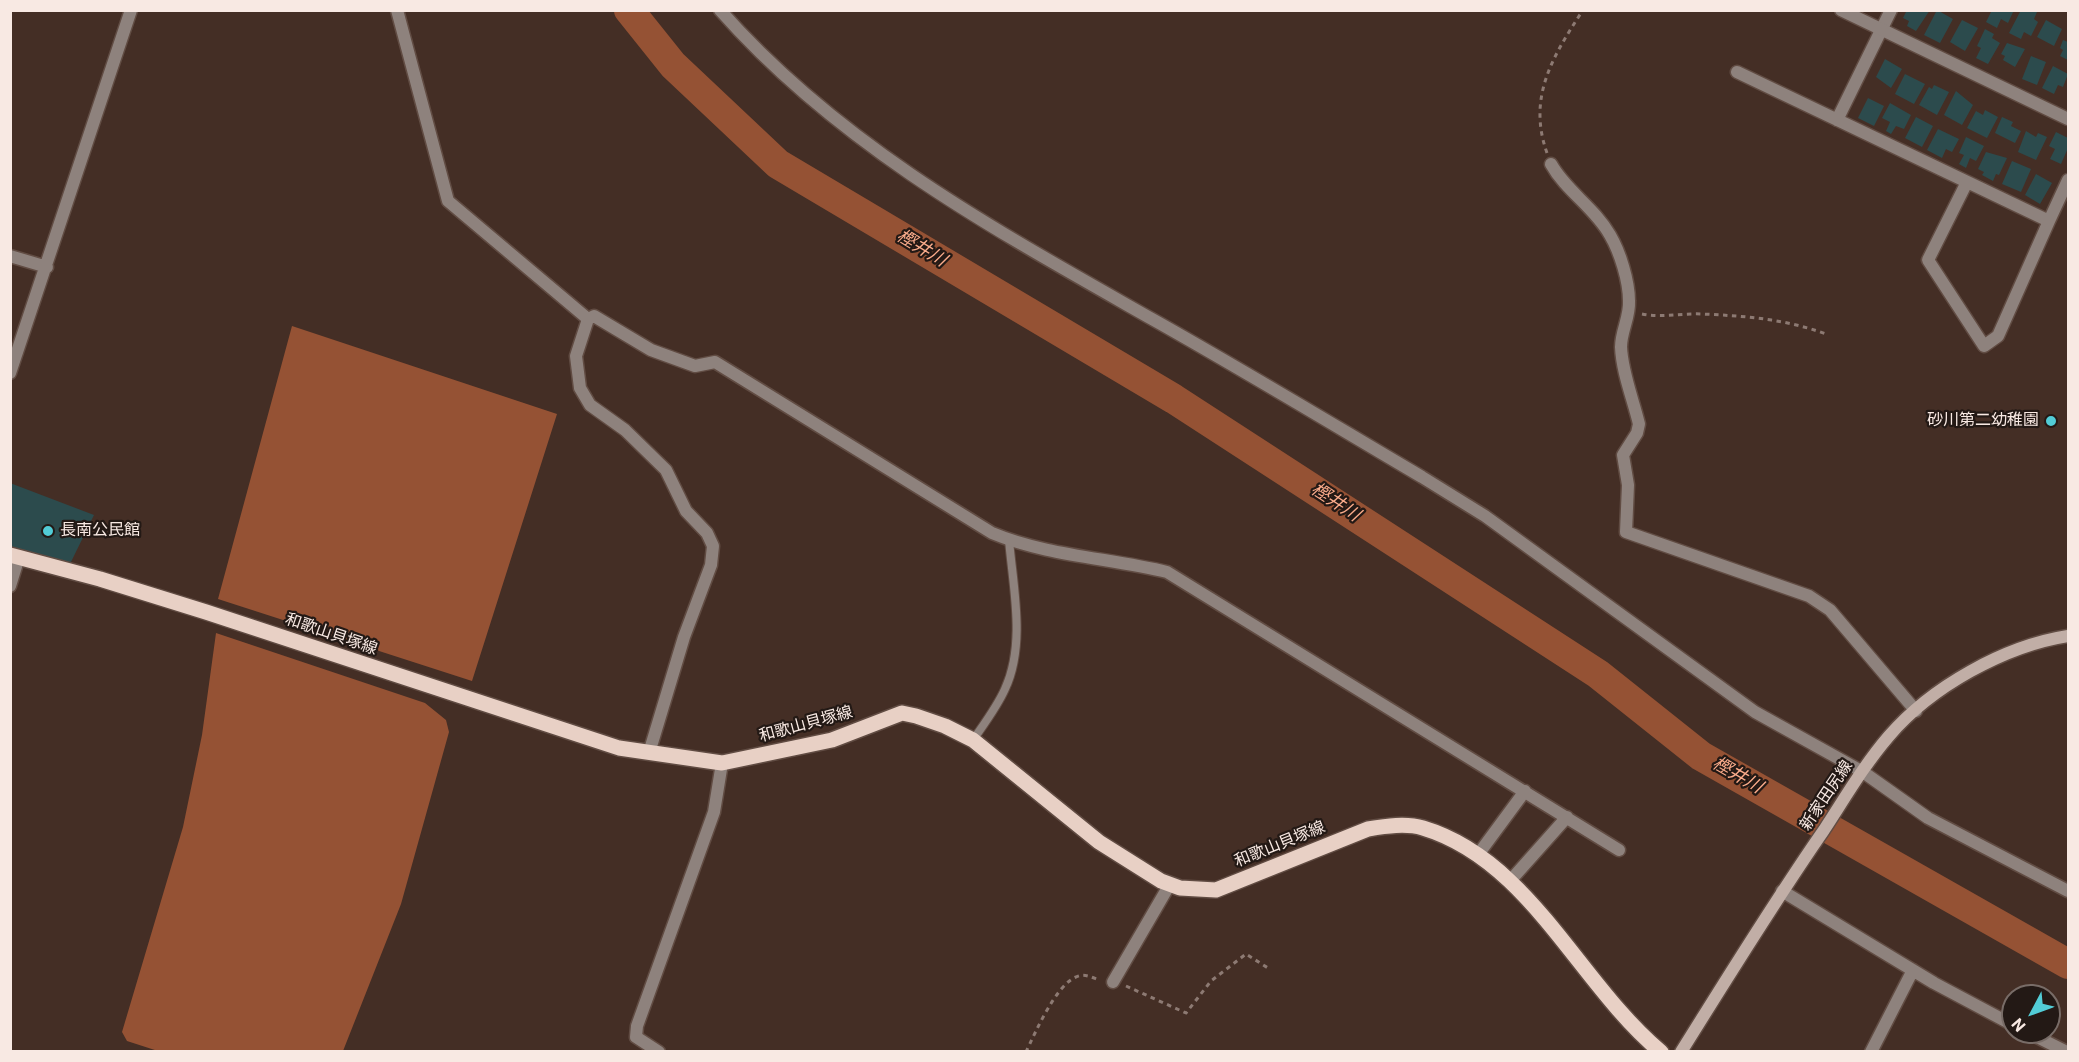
<!DOCTYPE html>
<meta charset="utf-8">
<style>
body{margin:0}
#map{position:relative;width:2079px;height:1062px;overflow:hidden;background:#442e25;font-family:Roboto,sans-serif}
canvas{display:block}
.frame{position:absolute;inset:0;border:12px solid #f8e9e3;pointer-events:none}
.north{position:absolute;left:2001px;top:984px;width:60px;height:60px;box-sizing:border-box;background:#231915;border:2px solid #786c67;border-radius:50%;rotate:229deg;font-size:16px;font-weight:700;line-height:24px;text-align:center;color:#f8e9e3}
.north::after{content:'';display:block;margin:auto;width:21px;height:27px;background:#52ccd6;clip-path:polygon(50% 0,100% 100%,50% 72%,0 100%)}
</style>
<div id="map">
<canvas width="2079" height="1062"></canvas>
<div class="frame"></div>
<div class="north">N</div>
</div>
<script>
const c = document.querySelector('canvas').getContext('2d');
c.lineJoin = 'round';
function fill(path, color) { c.fillStyle = color; c.fill(path, 'evenodd'); }
function trace(path, color, width, dash) { c.strokeStyle = color; c.lineWidth = width; c.lineCap = dash ? 'butt' : 'round'; c.setLineDash(dash || []); c.stroke(path); }
function write(font, color, halo, rows, align = 'center') {
  c.font = font + ' Roboto,"Noto Sans JP",sans-serif'; c.lineWidth = 4.5; c.setLineDash([]); c.textBaseline = 'middle'; c.strokeStyle = halo; c.fillStyle = color; for (const [text, x, y, turn = 0] of rows) {
    c.save(); c.translate(x, y); c.rotate((+turn || 0) * Math.PI / 180); c.textAlign = isNaN(turn) ? turn : align; if (halo) c.strokeText(text, 0, 0); c.fillText(text, 0, 0); c.restore();
  }
}
fill(new Path2D(`
 M292,326l265,88 -85,267 -254,-82z
 M216,633l209,70 21,17 3,12 -48,172 -58,147 -182,1 -34,-11 -5,-9 61,-205 19,-92z`), '#955234');
trace(new Path2D(`
 M629,10l44,55 105,99 396,235 424,275 103,82 367,208`), '#955234', 30);
fill(new Path2D(`
 M1907,10h23l-14,21 -9,-5 2,-5 -6,-3z
 M1937,10l16,9 -13,24 -16,-8z
 M1992,10h22l-6,13 -7,-4 -4,9 -11,-6z
 M2021,10l16,2 -3,7 4,3 -7,14 -7,-4 -3,7 -12,-6z
 M1962,20l16,8 -13,23 -15,-9z
 M2046,20l16,9 -8,17 -17,-9z
 M1985,29l9,5 -2,4 8,5 -12,21 -12,-6 5,-10 -4,-2z
 M2063,40l5,2v18l-8,-4 3,-6 -3,-2z
 M2007,43l18,6 -10,18 -12,-7 2,-4 -4,-2z
 M2031,56l15,6 -9,23 -15,-6z
 M1885,59l17,10 -11,19 -15,-11z
 M2053,66l15,8 -5,13 -5,-2 -4,9 -12,-6z
 M1905,74l20,10 -11,20 -19,-10z
 M1934,85l15,7 -12,23 -18,-10 10,-18 3,2z
 M1956,91l17,14 -11,20 -18,-10z
 M1868,98l16,8 -10,20 -16,-8z
 M1890,103l21,12 -7,14 -8,-3 -5,8 -5,-3 4,-9 -8,-4z
 M1985,110l13,7 -11,21 -20,-10 9,-17 7,4z
 M1916,117l17,9 -11,21 -17,-9z
 M2002,117l11,5 -2,4 10,5 -6,12 -20,-10z
 M1938,129l21,10 -7,13 -6,-3 -4,9 -15,-8z
 M2026,131l10,6 2,-4 9,4 -11,23 -18,-8z
 M2056,132l12,6v10l-7,16 -11,-5 5,-10 -6,-3z
 M1966,137l18,9 -8,15 -6,-3 -4,10 -7,-4 5,-9 -5,-2z
 M1986,152l21,6 -8,17 -3,-1 -3,7 -11,-6 2,-3 -6,-3z
 M2012,161l19,8 -10,23 -19,-8z
 M2036,174l16,9 -12,21 -15,-9z
 M10,483l84,32 -24,49 -60,-16z`), '#2c4b4d');
const service = new Path2D(`
 M973,740c11,-16 24,-33 32,-51 21,-45 8,-102 4,-149`);
const minor = new Path2D(`
 M397,10l51,191 140,118 -12,37 4,32 10,17 35,25 41,40 20,41 21,22 6,13 -2,19 -27,72 -35,116
 M720,10c120,136 277,221 432,309 91,51 180,105 270,158l63,39 270,196 108,60 65,46 140,73
 M1737,72l312,149 19,-41
 M1837,120l54,-110
 M1551,164c15,27 43,43 59,71 10,17 19,46 19,66 1,16 -8,30 -8,46 1,25 12,52 18,77l-2,9 -14,22 5,30 -2,47 183,64 21,14 86,101
 M1967,182l-39,78 56,86 14,-10 51,-115
 M10,256l37,11
 M588,319l6,-3 57,34 44,16 20,-4 277,171c55,23 118,25 175,39l452,278
 M10,373l121,-363
 M1477,856l48,-65
 M1510,881l57,-64
 M1782,891l152,92 79,42
 M1113,982l57,-98
 M2027,1032l40,20
 M659,1052l-23,-15 1,-11 77,-214 8,-49
 M1871,1052l42,-82`);
const tertiary = new Path2D(`
 M1841,10l227,109
 M10,586l9,-29`);
const secondary = new Path2D(`
 M1681,1052c47,-75 93,-150 143,-222 21,-32 40,-65 65,-94 42,-49 115,-90 179,-100`);
const primary = new Path2D(`
 M10,555l90,24 106,33 413,136 103,15 110,-23 70,-27 14,3 29,10 28,14 126,102 62,39 19,7 36,2 152,-61c18,-3 38,-6 55,-1 107,32 156,156 238,224`);
trace(service, '#614c43', 10);
trace(minor, '#614c43', 15);
trace(tertiary, '#614c43', 15);
trace(secondary, '#614c43', 15);
trace(primary, '#614c43', 18);
trace(new Path2D(`
 M1547,153c-20,-56 6,-97 36,-143
 M1642,314c20,4 40,-1 60,0 44,2 83,5 124,20
 M1126,986l60,27 25,-32 35,-27 22,14
 M1026,1052c9,-19 30,-67 50,-75 8,-4 15,0 23,3`), '#8d7a73', 3, [4.5, 4.5]);
trace(service, '#8e827d', 8);
trace(minor, '#8e827d', 12);
trace(tertiary, '#8e827d', 12);
trace(secondary, '#c1aea6', 12);
trace(primary, '#e8d0c5', 15);
for (const [x, y, r, color] of [
 [2051,421,6,"#52ccd6"],
 [48,531,6,"#52ccd6"]
]) { const dot = new Path2D(); dot.arc(x, y, r, 0, 2 * Math.PI); c.fillStyle = color; c.fill(dot); trace(dot, '#231915', 2); }
write('16px', '#f8e9e3', '#231915', [
 ["砂川第二幼稚園",2039,421],
 ["長南公民館",60,531,"left"]
], 'right');
write('16px', '#f8e9e3', '#231915', [
 ["和歌山貝塚線",331,635,19],
 ["和歌山貝塚線",806,725,-15],
 ["新家田尻線",1827,796,-56],
 ["和歌山貝塚線",1280,845,-22]
]);
write('italic 18px', '#fbac8b', '#231915', [
 ["樫井川",921,249,31],
 ["樫井川",1335,503,33],
 ["樫井川",1737,776,30]
]);
</script>
